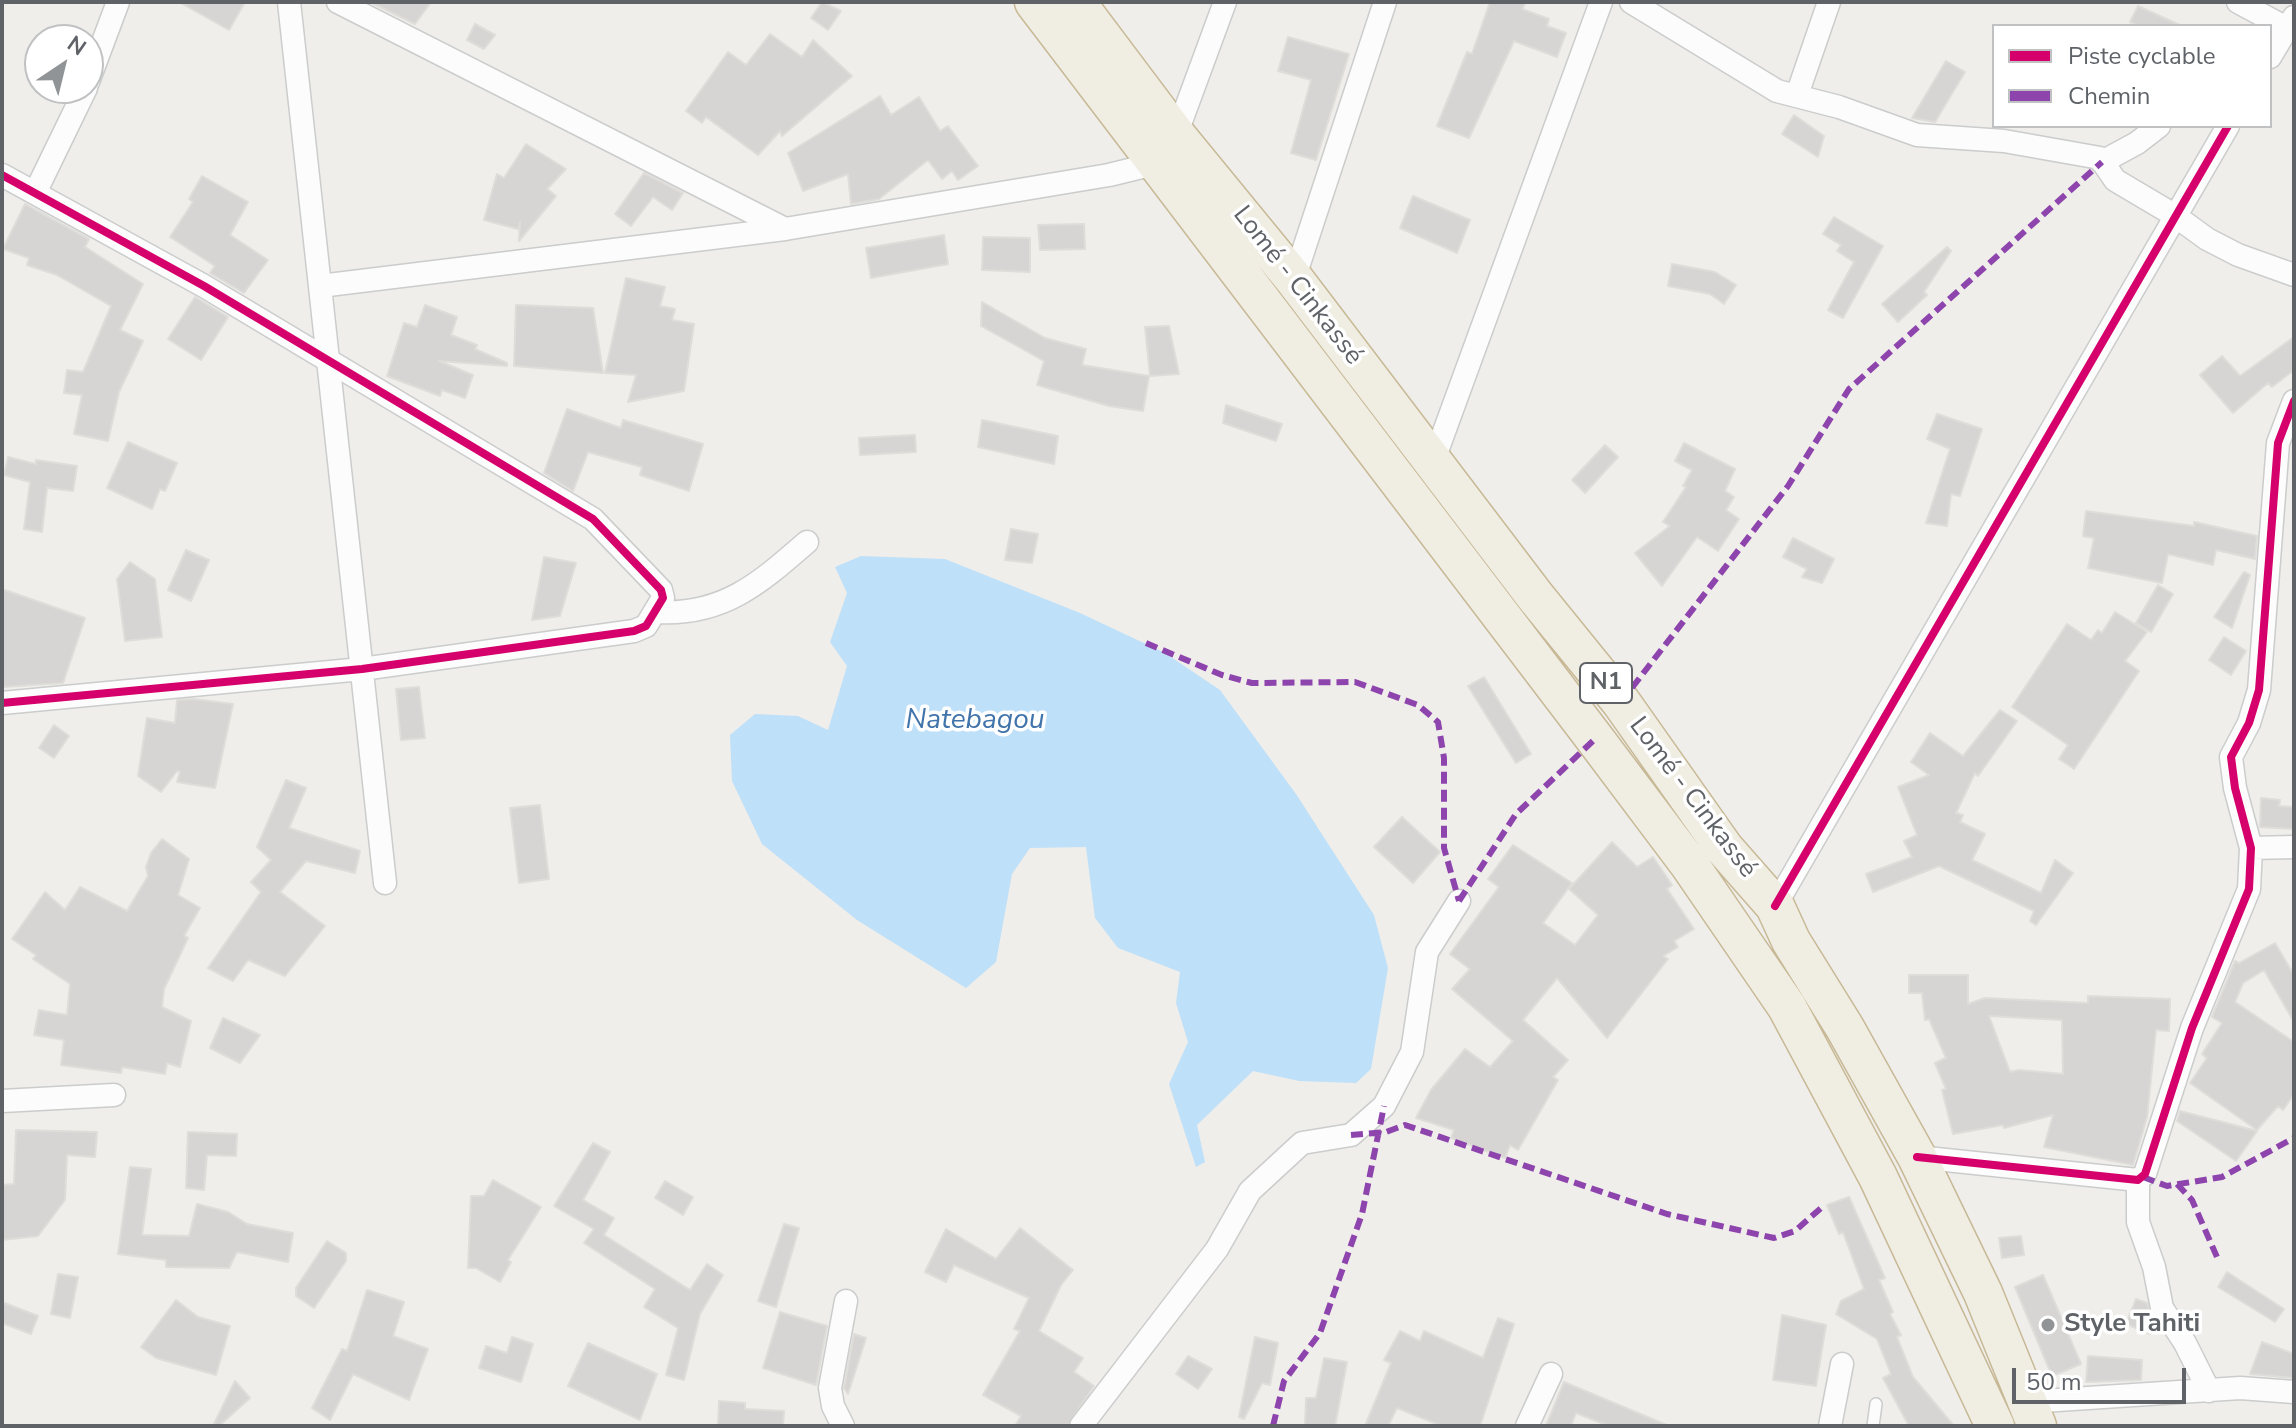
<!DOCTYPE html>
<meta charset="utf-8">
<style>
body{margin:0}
#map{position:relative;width:2296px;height:1428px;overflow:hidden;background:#efeeea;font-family:"Nunito Sans",sans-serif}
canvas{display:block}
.frame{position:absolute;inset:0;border:4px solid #5f6368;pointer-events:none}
.legend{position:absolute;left:1992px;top:24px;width:280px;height:104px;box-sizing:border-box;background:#fff;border:2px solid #bfc1c3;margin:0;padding:10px 14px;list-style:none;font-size:24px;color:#5f6368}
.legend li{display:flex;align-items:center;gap:16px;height:40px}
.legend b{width:40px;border:2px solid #bfc1c3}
.north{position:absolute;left:24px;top:24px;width:80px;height:80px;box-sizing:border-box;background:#fff;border:2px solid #bfc1c3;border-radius:50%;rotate:35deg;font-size:22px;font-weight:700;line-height:32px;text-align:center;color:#5f6368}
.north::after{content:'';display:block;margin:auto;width:28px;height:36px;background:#919496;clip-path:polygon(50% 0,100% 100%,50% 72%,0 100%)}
.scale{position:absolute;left:2012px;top:1368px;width:174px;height:36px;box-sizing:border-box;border:4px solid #5f6368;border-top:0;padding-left:10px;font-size:24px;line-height:28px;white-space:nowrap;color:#5f6368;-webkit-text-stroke:6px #fff;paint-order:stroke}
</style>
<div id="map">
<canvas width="2296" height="1428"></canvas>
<div class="frame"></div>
<ul class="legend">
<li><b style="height:10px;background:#d6006c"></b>Piste cyclable</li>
<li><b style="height:10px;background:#8e44ad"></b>Chemin</li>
</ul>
<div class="north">N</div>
<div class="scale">50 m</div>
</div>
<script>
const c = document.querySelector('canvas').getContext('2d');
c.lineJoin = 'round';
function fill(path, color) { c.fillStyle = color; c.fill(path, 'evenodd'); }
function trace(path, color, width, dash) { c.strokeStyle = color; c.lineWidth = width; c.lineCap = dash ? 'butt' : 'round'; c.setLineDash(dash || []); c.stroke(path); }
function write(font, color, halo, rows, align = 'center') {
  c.font = font + ' "Nunito Sans",sans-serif'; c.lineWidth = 7; c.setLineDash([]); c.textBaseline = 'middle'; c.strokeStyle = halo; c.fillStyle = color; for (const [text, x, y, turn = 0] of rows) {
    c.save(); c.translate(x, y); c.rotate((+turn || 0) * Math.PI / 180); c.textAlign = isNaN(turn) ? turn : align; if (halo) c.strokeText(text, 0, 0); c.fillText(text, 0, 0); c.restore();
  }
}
fill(new Path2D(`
 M861,556l84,3 135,54 85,40 55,37 76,104 78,121 14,53 -17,101 -15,14 -57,-2 -46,-10 -56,54 8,37 -9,5 -27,-83 19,-42 -12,-39 4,-31 -62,-24 -23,-30 -9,-71 -56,1 -18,26 -16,88 -30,26 -109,-68 -95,-76 -30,-63 -2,-46 25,-21 43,2 30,14 19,-64 -17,-24 17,-49 -12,-26z`), '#bfe0f9');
const building = new Path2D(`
 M179,2h66l-16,28z
 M370,2h61l-16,22z
 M822,2l19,9 -13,19 -17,-12z
 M1490,2h36l-4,7 27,10 -2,7 19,7 -9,24 -43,-16 -45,97 -32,-12 30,-74 5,2z
 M2138,6l44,20h-42l-10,-4z
 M475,24l20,11 -11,14 -17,-9z
 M770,34l32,23 11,-17 39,36 -70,60 -2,-5 -22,24 -52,-38 -4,6 -16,-12 42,-59 18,13z
 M1288,37l61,17 -33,106 -25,-7 20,-73 -33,-9z
 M1946,61l19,11 -30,50 -23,-4z
 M880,96l11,19 28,-18 21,34 8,-5 30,40 -20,14 -6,-9 -10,8 -14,-19 -49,39 -28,5 -3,-30 -45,17 -15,-38z
 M1794,115l30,21 -6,21 -36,-23z
 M526,144l40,25 -19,20 9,7 -37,45 1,-19 -2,7 -34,-9 13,-46 7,4z
 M644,173l39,20 -11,17 -19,-13 -22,29 -16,-12z
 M202,176l46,26 -18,33 38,25 -24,33 -34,-20 5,-7 -45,-29 23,-35 -4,-3z
 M1413,196l57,24 -13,33 -57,-25z
 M25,204l64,35 -4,8 58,37 -23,46 23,11 -24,51 -11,49 -34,-7 8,-39 -18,-2 3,-23 16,2 28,-66 -54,-31 -30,-10 2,-7 -26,-9z
 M1834,217l49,29 -40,72 -15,-8 26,-48 -17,-11 4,-6 -18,-11z
 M1084,224l1,25 -45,1 -2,-25z
 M944,235l4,29 -77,14 -5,-30z
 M983,237l47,1v34l-48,-2z
 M1947,247l4,4 -27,41 3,3 -29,27 -16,-18z
 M1672,264l43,8 21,13 -12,19 -14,-10 -42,-8z
 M626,278l39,9 -5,19 15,3 -3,11 22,4 -10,67 -56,11 8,-27 -31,-2z
 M195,297l33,20 -27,43 -33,-21z
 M982,302l63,36 41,11 -4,16 67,11 -6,35 -34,-5 -72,-21 7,-24 -63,-35z
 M425,305l32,12 -6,18 26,10 -2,4 32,14v3l-68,-5 34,14 -8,23 -23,-8 -2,6 -53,-20 17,-53 13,4z
 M516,305l77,3 10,65 -89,-7z
 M1169,326l10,48 -29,2 -5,-49z
 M2294,337v33l-22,17 -4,-4 -35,30 -33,-38 22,-19 18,20z
 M1226,405l56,19 -6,17 -53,-18z
 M567,409l54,19 2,-8 80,24 -14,47 -49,-16 2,-8 -54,-15 -15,39 -29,-18z
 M1937,414l45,15 -22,67 -9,-2 -4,32 -21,-3 24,-74 -23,-10z
 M982,420l76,16 -4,28 -76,-17z
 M915,435l1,17 -56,3 -1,-17z
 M128,442l49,21 -12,28 -5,-2 -8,20 -45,-21z
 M1684,443l51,26 -10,22 9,6 -8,13 13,9 -21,32 -21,-14 -35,49 -27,-33 35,-27 -7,-4 23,-35 -3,-1 9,-16 -17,-9z
 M1605,445l13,12 -33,36 -13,-13z
 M8,457l28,7v-4l41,6 -4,25 -26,-3 -5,44 -18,-3 6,-47 -26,-7z
 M2086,511l108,15v-4l63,14 -2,23 -39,-9 -3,15 -45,-11 -6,29 -74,-15 6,-30 -11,-2z
 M1011,529l27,5 -6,29 -27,-3z
 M1793,538l41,21 -12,24 -20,-6 5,-8 -24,-12z
 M186,550l23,10 -18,41 -23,-11z
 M544,557l32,6 -16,53 -28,4z
 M130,562l25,17 7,58 -37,4 -8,-62z
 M2244,572l6,3 -18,53 -18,-11z
 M2158,585l15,9 -22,38 -15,-9z
 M2,589l83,29 -22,65 -61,4z
 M2115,612l32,20 -22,29 14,10 -65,98 -15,-10 9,-14 -56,-38 55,-83 24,16 7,-10 4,3z
 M2224,637l22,14 -15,24 -22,-15z
 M1484,677l47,77 -15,9 -48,-77z
 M419,687l6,51 -24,2 -5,-51z
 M193,699l40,5 -18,84 -38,-6 3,-10 -3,-1 -16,21 -23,-16 9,-58 28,5 2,-23z
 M2000,710l17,11 -39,55 -3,-3 -19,40 7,2 -3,7 25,12 -13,26 69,33 14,-33 18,13 -37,52 -6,-4 4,-10 -95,-45 -66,26 -7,-18 46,-17 -8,-16 13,-6 -19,-48 31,-12 -18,-13 19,-29 33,23z
 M54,725l15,11 -15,22 -15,-10z
 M286,780l20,8 -17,40 71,23 -5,22 -49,-12 -26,31 45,34 -40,50 -37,-16 -15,21 -25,-13 53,-76 -10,-10 20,-22 -14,-13z
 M2261,798l19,2 -1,6 15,1v22l-34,-2z
 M540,805l9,74 -30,4 -9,-75z
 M1402,817l38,35 -27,31 -39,-36z
 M162,839l27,20 -11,36 22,13 -16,28 4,2 -24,51 -2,18 29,14 -11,46 -13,-4 -2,11 -43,-7 -1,6 -60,-8 3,-25 -30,-5 5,-25 28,5 3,-31 -37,-25 3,-4 -24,-16 33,-47 20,18 15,-23 47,24 21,-35 -2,-9 5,-14z
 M1612,842l25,25 16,-10 19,28 -5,4 27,40 -20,12 4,6 -15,9 5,3 -61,79 -50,-60 -34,42 45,40 -15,17 5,3 -40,70 -8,-5 -5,13 -54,-20 3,-8 -38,-12 15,-28 34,-41 25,18 23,-26 -61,-52 18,-20 -20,-15 49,-67 -11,-8 25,-34 59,38 -29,40 32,22 23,-30 -29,-26z
 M2275,943l19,32v47l-30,-52 -21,13 -8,19 59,40v52l-11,16 -5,-4 -21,24 -67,-47 17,-25 -5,-4 20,-31 -10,-6 23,-56 4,2z
 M1909,975h59v29l17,-6 103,5v-7l82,3 -1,32 -13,-1 -9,87 -14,48 -89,-18 9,-32 -49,13 -1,-3 -50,9 -11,-44 4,-1 -11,-26 11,-5 -17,-39 -4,1 -3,-27h-13zM1989,1016l73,4 1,54 -44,-4 -9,2z
 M223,1018l37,17 -20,28 -30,-15z
 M2180,1111l77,20 -21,30 -59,-40z
 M16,1130l81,2 -2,25 -28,-2 -2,45 -27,36 -36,4v-55l12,-1z
 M188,1132l49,2 -1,22 -29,-1 -3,35 -18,-2z
 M593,1143l17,9 -27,48 31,18 -10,17 86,55 17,-26 16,11 -23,39 -16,66 -18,-5 12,-47 -34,-21 11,-18 -71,-46 10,-14 -40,-23z
 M130,1167l21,2 -9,66 47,1 8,-32 31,8 19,12 46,9 -5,29 -51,-10 -8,16 -63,-1v-7l-48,-6z
 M493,1180l48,27 -33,53 3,2 -11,20 -24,-14h-8l3,-72h13z
 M665,1181l28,16 -10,18 -28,-17z
 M1849,1197l36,81 -6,2 14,32 -3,2 11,21 -4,2 16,40 41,49h-45l-26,-48 8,-4 -14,-35 -41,-25 5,-13 23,-12 -21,-57 -4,2 -12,-29z
 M784,1224l15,4 -23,79 -18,-6z
 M1020,1228l53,42 -12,15 -22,46 44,27 -9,14 20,14 -27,40h-52l6,-10 -38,-21 37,-64 -6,-2 15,-31 -75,-33 -8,17 -21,-10 21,-43 50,30z
 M2021,1236l3,19 -22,3 -3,-20z
 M327,1241l19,12v8l-32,47 -18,-12v-8z
 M2227,1272l57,37 -9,13 -57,-35z
 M58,1274l20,3 -8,41 -19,-4z
 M2043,1275l38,89 -29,12 -37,-89z
 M367,1290l37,12 -11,34 35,13 -19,51 -56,-26 -23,46 -18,-12 30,-59 5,2z
 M2136,1299l11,4 8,19 -5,12 -24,-10z
 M176,1300l22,17 32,9 -14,49 -60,-17 -15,-11z
 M2,1302l36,14 -7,18 -29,-11z
 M780,1312l47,14 -11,59 -53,-17z
 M1782,1315l44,10 -10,61 -43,-6z
 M1498,1318l16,6 -34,102h-38l-45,-18 -9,18h-23l26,-63 -7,-3 16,-29 20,10 4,-10 59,27z
 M854,1334l12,4 -18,56 -4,-6z
 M512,1337l21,7 -12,38 -42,-14 7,-22 21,7z
 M1255,1337l23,6 -8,42 -8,-2 -18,36 -5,-2z
 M2262,1342l32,12v24l-44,-4z
 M588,1343l69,31 -17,46 -72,-34z
 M1188,1356l24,13 -14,20 -22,-15z
 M2088,1356l54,4 -1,20 -55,2z
 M1324,1358l23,4 -12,64 -30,-1 1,-27h10z
 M235,1381l15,17 -31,28h-6z
 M1564,1382l105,44h-60l-33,-13 -5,13h-25z
 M719,1401l26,2v6l39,2 -1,15h-65z`);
fill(building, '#d6d5d3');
trace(building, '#deddd9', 2);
const lane = new Path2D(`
 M1873,1426l3,-22`);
const street = new Path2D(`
 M289,2l96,881
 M338,2l447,227
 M1631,2l146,89 62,16 78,28 87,6 96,17 15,22 59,35 33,24 31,16 56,20
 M2238,2l41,22
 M2270,57l24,-40
 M88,82l30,-80
 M1797,95l32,-93
 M1176,135l49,-133
 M2102,162l35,-19 22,-17
 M2,175l202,111 389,233 68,71 2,8 -17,28 -12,5 -272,38 -360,34
 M35,193l51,-105
 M1294,279l91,-277
 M320,286l465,-57 324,-54 45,-11
 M1433,462l168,-460
 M657,612c66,4 103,-29 150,-70
 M2251,848l43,-1
 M1775,906l453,-780
 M2,1101l112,-6
 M1917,1157l221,23 7,-6 47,-146 57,-139 2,-41 -16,-60 -4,-31 18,-34 10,-33 19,-247 16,-42
 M2138,1180v42l16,45 8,41 23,35 24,48
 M2027,1402l213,-14 54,4
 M843,1426l-10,-20 -3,-18 16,-87
 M1081,1426l136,-177 33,-58 52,-48 49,-8 33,-29 28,-54 15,-100 32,-51
 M1527,1426l24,-52
 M1830,1426l12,-62`);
const highway = new Path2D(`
 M1034,2l561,737 94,125 98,143 91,170 117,249
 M1076,2l100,133 118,144 241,317 86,106 103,146 51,58 16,35 54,87 72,129 66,136 54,133`);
trace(lane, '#cbcccc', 14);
trace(street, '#cbcccc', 25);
trace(highway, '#c8b996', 41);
trace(lane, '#fdfcfc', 11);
trace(street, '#fdfcfc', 22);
trace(highway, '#f0ede3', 38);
trace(new Path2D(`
 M1146,643l76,32 30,8 103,-1 63,23 20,17 6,36v90l15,53
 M1621,702l167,-216 61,-97 253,-227
 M1459,901l57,-87 79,-75
 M1351,1135l35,-3 19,-7 262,89 107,24 21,-7 26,-23
 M2143,1177l24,9 55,-9 72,-39
 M2177,1184l15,16 25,57
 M1273,1426l11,-45 36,-48 42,-119 22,-108`), '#8e44ad', 6, [12, 6]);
trace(new Path2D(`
 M2,175l202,111 389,233 68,71 2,8 -17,28 -12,5 -272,38 -360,34
 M1775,906l453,-780
 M1917,1157l221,23 7,-6 47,-146 57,-139 2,-41 -16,-60 -4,-31 18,-34 10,-33 19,-247 16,-42`), '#d6006c', 8);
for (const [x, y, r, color] of [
 [2048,1325,8,"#919496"]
]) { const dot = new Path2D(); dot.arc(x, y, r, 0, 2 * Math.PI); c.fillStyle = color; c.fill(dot); trace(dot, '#fff', 3); }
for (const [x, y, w] of [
 [1606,683,52]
]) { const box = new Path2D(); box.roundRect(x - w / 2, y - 20, w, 40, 6); c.fillStyle = '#fff'; c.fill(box); trace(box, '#5f6368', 2); }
write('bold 24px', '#5f6368', null, [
 ["N1",1606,683]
]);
write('26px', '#5f6368', '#fff', [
 ["Lomé - Cinkassé",1297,286,52],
 ["Lomé - Cinkassé",1692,798,53]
]);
write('bold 26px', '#5f6368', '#fff', [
 ["Style Tahiti",2064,1325]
], 'left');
write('italic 28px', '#4174aa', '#fff', [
 ["Natebagou",975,721]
]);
</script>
